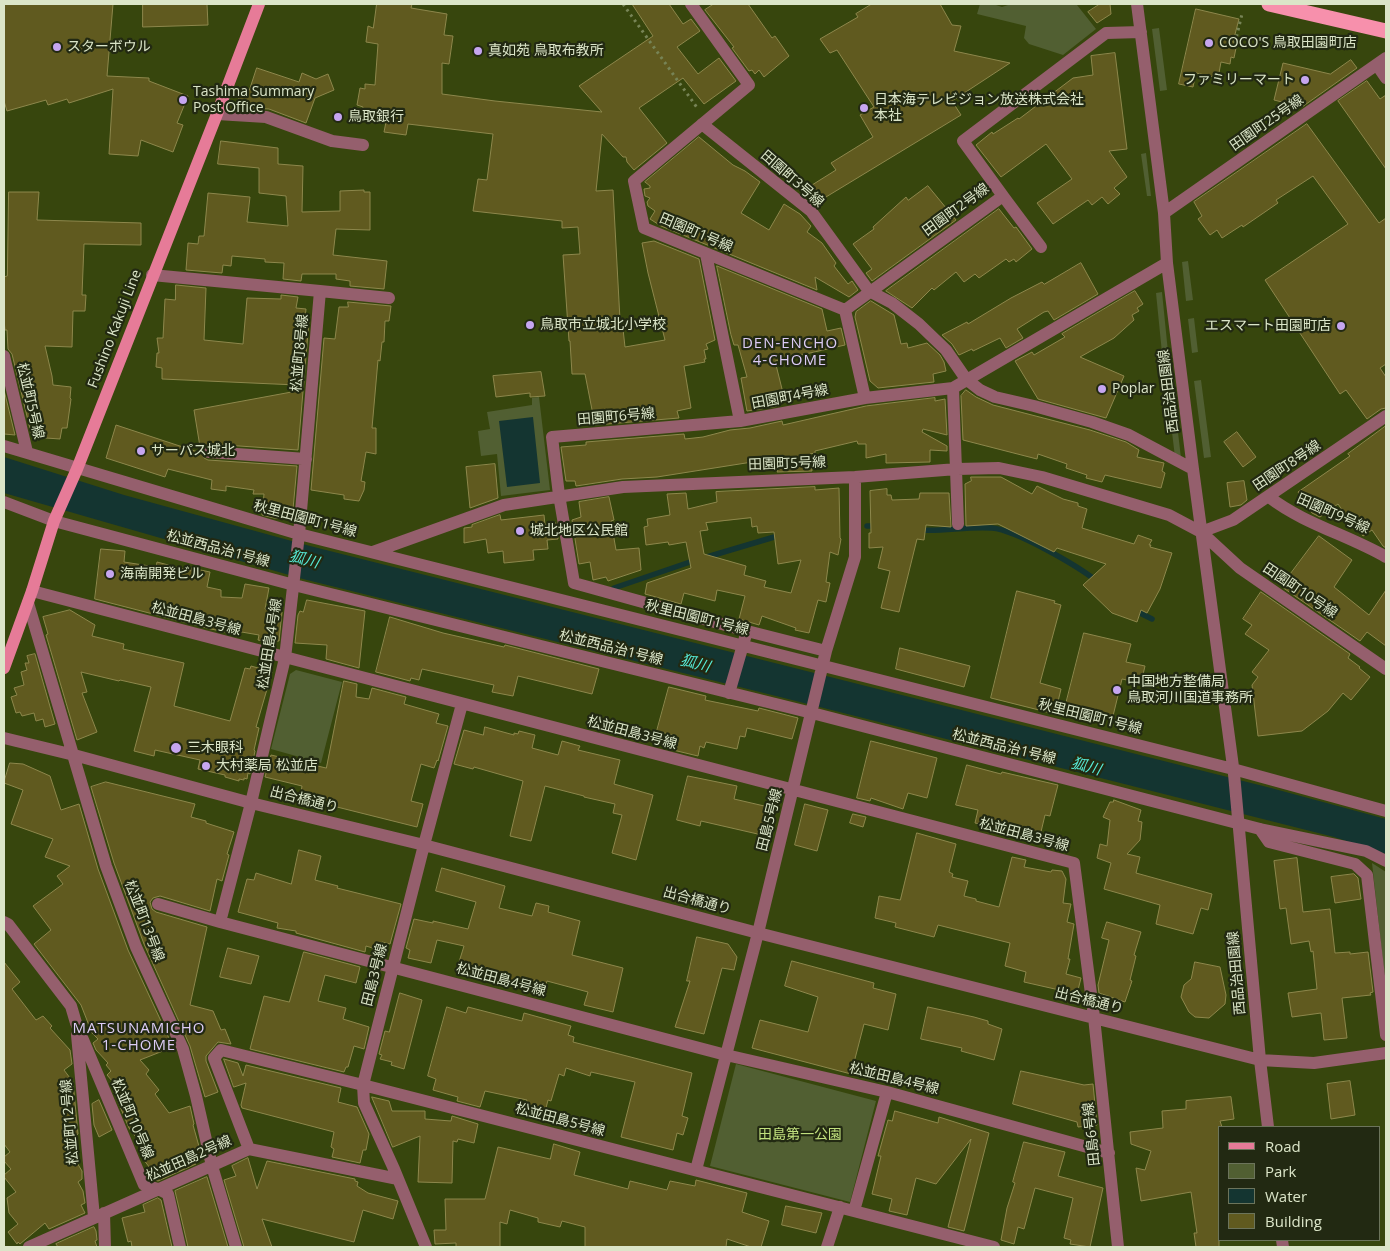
<!DOCTYPE html>
<meta charset="utf-8">
<style>
body{margin:0}
#map{position:relative;width:1390px;height:1251px;overflow:hidden;background:#37460d;font-family:"Open Sans",sans-serif}
canvas{display:block}
.frame{position:absolute;inset:0;border:5px solid #dbe5c8;pointer-events:none}
.legend{position:absolute;left:1218px;top:1126px;width:162px;height:115px;box-sizing:border-box;background:#222912;border:1px solid #6c745b;margin:0;padding:6px 9px;list-style:none;font-size:15px;color:#dbe5c8}
.legend li{display:flex;align-items:center;gap:10px;height:25px}
.legend b{width:25px;border:1px solid #6c745b}
</style>
<div id="map">
<canvas width="1390" height="1251"></canvas>
<div class="frame"></div>
<ul class="legend">
<li><b style="height:6px;background:#e67b98"></b>Road</li>
<li><b style="height:14px;background:#515f32"></b>Park</li>
<li><b style="height:14px;background:#143531"></b>Water</li>
<li><b style="height:14px;background:#605a1f"></b>Building</li>
</ul>
</div>
<script>
const c = document.querySelector('canvas').getContext('2d');
c.lineJoin = 'round';
function fill(path, color) { c.fillStyle = color; c.fill(path, 'evenodd'); }
function trace(path, color, width, dash) { c.strokeStyle = color; c.lineWidth = width; c.lineCap = dash ? 'butt' : 'round'; c.setLineDash(dash || []); c.stroke(path); }
function write(font, color, halo, rows, align = 'center') {
  c.font = font + ' "Open Sans","Noto Sans JP",sans-serif'; c.lineWidth = 4.5; c.setLineDash([]); c.textBaseline = 'middle'; c.strokeStyle = halo; c.fillStyle = color; for (const [text, x, y, turn = 0] of rows) {
    c.save(); c.translate(x, y); c.rotate((+turn || 0) * Math.PI / 180); c.textAlign = isNaN(turn) ? turn : align; if (halo) c.strokeText(text, 0, 0); c.fillText(text, 0, 0); c.restore();
  }
}
fill(new Path2D(`
 M980,4h13l9,3 9,-3h67l-1,1 19,24 -33,26 -34,-11 -5,-6 2,-12 -49,-12z
 M1159,28l8,62 -7,1 -8,-62z
 M1146,153l5,43h-4l-6,-42z
 M1188,261l5,39 -7,1 -4,-39z
 M1162,292l6,60 -6,1 -6,-60z
 M1194,318l4,34 -6,1 -4,-34z
 M1201,380l10,77 -7,1 -10,-77z
 M539,397l11,93 -49,6 -4,-42 -16,2 -3,-25 12,-2 -3,-17 45,-7v-7z
 M1171,424h6l4,34 -6,-1z
 M296,670l46,12 -21,81 -50,-14 19,-75z
 M1372,863l14,9v116z
 M736,1064l140,37 -26,101 -140,-36z`), '#515f32');
fill(new Path2D(`
 M533,417l7,66 -33,4 -8,-66z
 M4,457l120,38 186,51 961,242 115,31v35l-52,-17 -554,-140 -477,-118 -299,-86z`), '#143531');
trace(new Path2D(`
 M867,526h10
 M919,530c24,2 48,-4 73,-2 24,2 86,38 106,54
 M614,588l76,-26 91,-27
 M1134,610l18,9`), '#143531', 5.5);
const building = new Path2D(`
 M4,4h109l-6,72 42,2v3l39,15 -11,27 6,2 -10,27 -32,-12 -3,16 -29,-2 4,-65 -44,14 -2,-4 -19,6 -2,-5 -39,11 -3,-10z
 M143,4h64l1,21 -65,2z
 M377,4h35l-1,4 36,6 -3,21 9,1 -4,28 -7,-1v31l53,7 107,11 -23,-26 74,-50 -21,-32h37l14,20 8,-5 9,12 -23,16 21,27 21,-16 17,23 -32,23 -21,-26 -44,30 28,35 -33,27 -7,-8 -1,-5h-3l-21,-23 -6,57 17,-1 7,130h2l3,27 40,-7 -17,-67 -6,-30 12,-2 45,18 16,81 -9,4 2,5 -4,1 2,9h-2l1,3 -21,4 7,42 -14,3 2,7 -84,7 -10,-51h-13l-2,-33h-1l-6,-86 17,-1 -2,-27 -16,1v-7l-89,-10 5,-32 9,1 6,-46 -85,-10 -2,11 -22,-3 2,-10 -24,-2 1,-13 -6,-2 3,-17 5,1v-5l10,1 3,-41 -12,-2 2,-16 5,2z
 M714,4h34l24,34 3,-2 14,20 -25,21 -5,-7 -4,4 -3,-4 -3,1 -17,-23 2,-1 -29,-37z
 M872,4h68l12,21 9,1 -7,25 56,12 -58,38 9,14 -140,85 -9,-15 24,-15 -5,-7 42,-26 -13,-22 14,-8 -37,-57 -7,3 -10,-14 38,-22 -2,-3z
 M1100,4h10l1,10 -14,9 -9,-11z
 M1196,9l43,10 -6,23 4,1 -3,15 -3,-1 -1,7 -9,-2 -3,16 -22,-5 -3,14 -14,-3z
 M1115,53l12,96 -18,2 18,26 -13,11 6,6 -12,10 -6,-7 -10,8 -4,-5 -35,24 -16,-21 35,-24 -26,-35 -45,33 -25,-32 16,-13 1,2 25,-16 1,1 54,-41 20,-3 -2,-19z
 M1351,60l6,8 -55,39 -28,-7 9,-37 47,11z
 M257,68l42,14 3,-9 14,6 12,-5 6,16 -19,8 -9,25 -37,-14 -17,-1 -14,-8 6,-12 5,2z
 M1367,81l13,18 6,-4v74l-48,-68z
 M1307,124l72,99 7,-5v146l-6,4 6,9v31l-5,1 -14,10 -21,-29 -6,4 -75,-114 83,-56 -35,-48 -37,24 2,3 -35,24 -1,-2 -20,13 -5,-8 -7,5 -12,-16 4,-3 -8,-14z
 M699,137l34,28 12,6 15,11 -19,31 28,17 15,-26 16,10 11,12 -4,6 15,11 14,20 -2,3 14,18 4,-3 6,9 -9,7 -34,-20 2,13 -156,-64 -11,-7 5,-8 -7,-5 -1,-4 3,-4 -5,-2 -1,-7 6,-1v-2l-5,-4z
 M221,141l57,7v16l25,2 -1,46 38,-1v-20l24,-1v2h6v38l-34,-1 -3,26 54,6 -3,28 -34,-3v-5l-14,-2v-5h-34l-1,7 -18,-2 1,-16 -19,-1v-3l-33,-3 -1,10 -8,-1 -1,8 -36,-3 2,-27 10,1 1,-8h5l4,-43 42,4 -3,25 41,4 -2,-30 -27,-3v-25l-41,-4z
 M928,186l28,34 -84,61 -6,-8 6,-4 -19,-25 21,-15 -1,-2 33,-30 2,3z
 M9,192h30l-2,28 104,3v22l-57,-1 -2,51h4l-1,16h-12l-1,36 -27,-1 7,30 1,9 18,2 -1,11 1,1 -4,29h-5l-2,11 -28,-2 -20,-83 -4,-5 -1,-19h-2l-1,-10v-43l3,-1z
 M999,209l15,19 2,-1 16,22 -16,13 -2,-3 -5,3 -3,-3 -27,19 -4,-4 -11,8 -8,-10 -22,18 -2,-2 -20,20 -26,-17z
 M1081,263l17,31 -44,26 -6,-9 -4,1 -27,17 6,9 -17,10 -6,-10 -27,13 -1,-2 -13,6 -7,-11 -10,-9 25,-13 1,2 43,-26 31,-16 2,2z
 M717,266l105,43 5,22 14,-3 4,17 -70,16 9,36 -7,2 2,7 -32,5 -6,-33 6,-1 -9,-32h-4l-3,-10z
 M176,285l30,3 -2,52 39,4 4,-46 34,1v-4l17,2 -2,11 10,1 -1,11 4,1 -11,129 -88,-6 -7,3 -2,5 3,6 4,2 89,6 -5,54 -18,-2 -12,-3 2,-21h-11l1,-4 -28,-4v5l-15,-2 1,-9 -44,-11 -3,8 -59,-19 10,-33 85,28 -7,-43 103,-19v-6l-135,-6v-11l-6,-1 1,-14h2l-2,-15h6l2,-39 10,1z
 M1135,291l8,13 -6,4 2,3 -7,4 2,5 -20,18 -34,19 44,19 -18,42 -68,-19 -23,-38 17,-9 2,3 31,-18 -3,-3z
 M871,301l23,14 7,29 6,-1 1,5 19,-5 13,12 4,7 2,9 -13,3 1,8 -56,6 -8,-7 -15,-64 1,-5z
 M348,302l43,4 -2,15h-4l-1,21h-2l-2,19 -2,-1 -6,68h4v26l-10,-2 -5,29 4,1 -1,8 -5,11 -15,-2v-4l-33,-5 13,-152 11,1 4,-32h9z
 M541,372l4,24 -15,1v-4l-34,4 -3,-21z
 M4,390l11,45 -11,-1z
 M966,390l10,7 17,8 97,25 36,12 13,8 -2,7 27,6 -2,8 3,2 -4,15 -56,-13 -3,7 -16,-4 1,-3 -21,-7 1,-4 -29,-10 -1,5 -74,-19 -2,-44z
 M935,398v3l10,-2 2,36 -24,-6 -1,3 25,14v5l-17,-1v12l-44,1v-9l-20,4v-14h-8l-1,-3 -42,10v2l-5,1 2,17 -35,1 7,-15 -127,20 -35,2 -46,7 -1,-5h-9l-5,-34 25,-2v-3l98,-8 1,5 18,-2 27,-7 20,-2 32,-7 1,4 83,-19z
 M1386,426v122l-3,-2 -11,-16 -9,6 -14,-21 -2,2 -9,-13 -18,13 -8,-4 -14,-21 52,-36 -2,-2z
 M1237,432l19,25 -13,10 -19,-25z
 M495,464l3,34 -28,10 -4,-41z
 M971,477h30l31,17 5,-8 26,13 15,4v3l9,3 -5,19 52,16 4,-9 14,5 -3,5h2l-1,2 22,6 -12,36 -13,24 -6,-3 -4,12 -25,-9 -29,-28 23,-21 -49,-16 -3,4 -56,-28 -32,2 -1,-42 6,-3z
 M1244,481l3,19 -6,5 -11,2 -3,-24z
 M815,487v3l24,-2 1,50 1,1 -3,16 -8,-3 -4,30 4,1 -4,19 -8,-2 -9,33 -14,-3 1,-2 -34,-12 -3,9 -20,-6 6,-23 -28,-6 -2,11 -31,-8 -3,11 -36,-10 2,-11 44,-15 -5,-26 -17,3 -1,-3 -22,3 -2,-18 4,-1 -1,-7 23,-4 -3,-21 19,-1 2,16 29,-7 -1,-10zM751,518l1,9 5,-1 1,7 16,-1 4,32 23,-4 -10,33 -27,-6 2,-6 -22,-6 2,-9 -42,-12 -4,-23 8,-1 -2,-7z
 M887,489v6h4l1,5 27,-1 1,-6h29l2,34 -25,-2 -2,15 -7,-1 -18,73 -18,-4 9,-37 -12,-3 5,-21 -14,1v-15h2l-1,-42z
 M609,497l5,23 -3,1 5,29 23,-2 2,22 -33,11 -2,-4 -13,3 -3,-18 -11,2 -7,-44 9,-3 -2,-15z
 M500,515l1,5 43,-5 1,10 11,-2 2,16 -11,1 1,9 -15,1 1,10 -30,3 -1,-12 -15,2 -2,-14 -22,4v-15l8,-1v-2z
 M1319,536l33,24 -18,27 35,28 17,-25v56l-19,-14 -7,9 -78,-54 8,-11h-1z
 M101,549l24,2 -1,11 32,5 1,-5 34,9v-3l19,4 -3,15 14,3v7l21,1 3,-14 24,4 -4,21 17,3 -3,29h-5v2l-16,-3 1,-5 -29,-5v3l-19,-4 -116,-30z
 M1017,591l38,10 -1,2 7,2 -21,78 21,6 -6,25 -64,-16z
 M1261,592l89,62 -2,4 12,9 -1,1 11,9 -19,23 -8,-7 -15,18 -26,20 -44,5 -6,-51 6,-8 -6,-5 17,-22 -24,-16 7,-9 -9,-6z
 M307,600l58,11 -6,57 -33,-9 1,-14 -32,-2 3,-28 2,-4 3,1z
 M70,610l25,15 -3,11 32,8 -1,5 61,14 -10,43 56,15 15,-53 5,1 1,-3 21,6 -16,55 3,1 -5,22 1,1 -5,23 -2,-1 -1,6 -3,-1v2l-5,-1v2l-14,-4v-2l-27,-6 2,-9 -45,-10 -1,6 -20,-5 17,-64 -31,-7 -1,1 -38,-9 6,20 -5,1 15,39 -20,8 -31,-105 2,-1 -5,-17z
 M390,617l53,16 61,14 1,-2 94,24 -7,25 -74,-18 -5,20 -21,-4 2,-7 -72,-16 -3,11 -8,-2 -1,3 -34,-9z
 M1084,633l47,11 -5,18 19,4 -4,17 -19,-4 -9,37 -47,-12z
 M900,648l70,18 -6,21 -68,-18z
 M35,654l20,70 -10,3 -2,-8 -7,2 -2,-8 -12,3 -2,-4 -4,1 -5,-16 6,-2 -3,-7 10,-3 -3,-13 6,-2 -2,-7h4l-2,-7z
 M344,681l13,3 -1,13 13,2 3,-11 34,9 -2,7 35,10 -3,9 12,3 -10,35 -1,-1 -3,8 -13,-4 -10,37 12,3 -6,23 -100,-25 1,-6 -17,-4 1,-6 -37,-9 6,-22 55,13z
 M669,687l37,9 -1,4 53,11 1,-3 39,10 -6,21 -45,-11 -2,9 -5,-1 -3,13 -31,-7 -2,6 -4,-2 -2,10 -25,-6 3,-14 -19,-5z
 M485,727l29,8v-2l4,1 1,-3 16,4 -3,13 26,7 4,-14 18,5 -2,4 42,10 -6,24 39,11 -17,65 -24,-7 10,-38 -9,-2 2,-9 -31,-7v-1l-39,-10 -14,55 -21,-5 13,-55 -49,-14 -1,2 -19,-5 10,-34 19,5z
 M871,741l66,17 -10,40 -19,-5 -5,16 -32,-11 -1,3 -13,-3z
 M10,763l13,1 27,12 11,34 18,-6 19,65 30,81 45,97 -33,13 9,10 -3,4 13,16 -4,4 14,19 21,-7 4,18 -1,1 9,32 -10,3 4,4 -38,17 -5,-2 -6,-8 3,-3 -7,-9 6,-5 -20,-26 -15,-36 5,-3 -12,-14 4,-4 -5,-6 2,-2 -12,-13 -3,-7 5,-4 -6,-6 -11,-28 -47,-61 17,-14 -18,-24 30,-22 -6,-8 13,-10 -25,-9 8,-18 -42,-15 12,-34 -19,-7z
 M967,765l34,9 1,-2 56,13 -8,31 -5,-1 -5,21 -65,-13 3,-13 -22,-5z
 M688,776l49,10 -3,13 39,9 -4,19 -5,-1 -2,9 -61,-14 -1,5 -23,-6z
 M106,782l89,22 -4,13 15,4v2l28,9 -7,22 2,1 -7,26 -5,-2 -7,32 -50,-15 -7,2 -3,4 2,7 4,3 51,15 -17,78 23,6 8,19 4,-1 6,15 -13,-2 -12,14v5l12,31 -13,5 -15,-51 -46,-102 -30,-81 -23,-76z
 M1114,800l27,10 -3,11 4,1 -2,18 -13,14 13,3 -4,16 76,21 -4,16 -7,-2 -8,26 -37,-10 4,-19 -56,-16 7,-26 -14,-5 3,-14 7,2 3,-26 -7,-3 7,-15h3z
 M805,804l23,6 -11,41 -22,-6z
 M853,814l13,3 -3,10 -13,-4z
 M917,833l39,11 -7,28 4,2 -1,3 16,4 -4,15 12,3v2l23,6 13,-50 14,3 -2,7 27,5 1,-2 10,1 4,8 -3,24 8,1 -4,18 7,2 -6,35h2l-4,15 15,4 -4,16 -53,-12 2,-10 -21,-6 5,-23 -72,-18 -4,12 -39,-10 1,-4 -21,-5 4,-22 21,4z
 M299,850l22,6 -6,24 23,6 -1,2 64,16 -11,40 -8,-2 -3,8 -13,-4 -1,6 -69,-19v-2l-19,-3 1,-5 -40,-11 9,-33 7,1 2,-7 35,11z
 M1297,858l6,54 27,-3 5,44 15,-1v2l18,-2 5,40 -3,1 1,2 -29,3 5,40 -23,2 -3,-27 -29,4 -4,-24 29,-4 -4,-38 -2,1 -2,-11 -18,3 -5,-36 -6,1 -6,-48z
 M442,868l63,18 -6,22 33,8 4,-13 13,3 -1,6 32,9 -8,34 51,13 -10,44 -29,-7 4,-13 -41,-11 -1,3 -12,-4 -3,9 -42,-12 2,-7 -32,-8 5,-16 -27,-6 -6,23 -23,-5 2,-8 -4,-2 8,-29 19,4v-2l35,8 8,-27 -40,-11z
 M1354,874l4,4 3,21 -26,4 -4,-26z
 M1107,922l34,10 -7,23 2,1 -6,24 2,1 -7,21 -26,-9 -1,-8 11,-45 -7,-2z
 M697,937l31,7 9,13 -3,13 -12,-2 -18,66 -29,-7 15,-46h-3z
 M228,948l31,8 -8,28 -31,-7z
 M304,952l56,15 -4,16 -31,-8 -7,26 28,7 -3,11 26,8 -5,22 -10,-3 -6,21h-2l-2,5 -94,-23 14,-53 25,6z
 M792,961l82,22 -1,5 23,6 -8,36 -24,-6 -13,50 -99,-26 8,-28 48,12 10,-35 -33,-11z
 M4,962l16,20 -8,7 24,31 7,-4 9,10 -2,2 20,22 2,14 -8,6 9,12 5,52 -11,8 3,4 -2,2 14,23v8l-4,3 5,9 2,12 -4,2 4,8 -36,16 -4,-6 -25,21 -2,-2 -1,2 -9,-12 10,-8 -9,-11 -2,-15 9,-6 -12,-15v-2l7,-6 -7,-8v-4l6,-5 -6,-8z
 M1195,962l25,5 6,28 -1,9 -16,14 -14,-1 -6,-5 -8,-15 3,-12 7,-6z
 M400,993l22,7 -18,69 -13,-4 1,-3 -12,-3 2,-4 -3,-1 6,-23 4,1z
 M447,1007l19,6 2,-6 54,14 2,-8 47,13 -3,9 6,2 -1,5 119,31 -10,43 6,2 -5,17 -6,-2 -4,17 -52,-13 14,-55 -44,-10 -1,4 -24,-8 -2,8 -5,-2 -8,27 -3,-1 -5,20 -20,-6 4,-14 -42,-9 -5,16 -23,-6 1,-4 -25,-7 3,-11 -8,-3z
 M928,1007l46,10 14,4v3l14,5 -8,31 -33,-9 1,-3 -41,-9z
 M224,1059l14,4 5,13 3,-11 95,23 -3,14 19,5 12,27 -3,16h-3l-3,13 -28,-6 2,-8 -3,-2 3,-15 -92,-24 -1,-3 5,-22 -12,4z
 M1021,1071l63,14 9,-1 4,41 -19,2 -1,-5 -64,-18z
 M1350,1081l5,34 -24,4 -4,-35z
 M372,1097l17,4 3,10h33v8l26,2 1,-5 26,8 -4,19 -16,-4 -1,3 -4,-1 -1,42 -34,-1 2,-46 -27,11z
 M1231,1097l3,22 -14,2 2,6h-3v120h-23l-2,-14h3l-6,-41 -50,9 -5,-33 9,2 6,-19 -20,-7 -1,-12 33,-4 -1,-17 24,-2v-8z
 M99,1100l13,30 -13,7 -5,-12 -2,-21z
 M895,1111l43,12 1,-6 50,16 -25,98 -16,-4 23,-88 -35,45 -20,-6 -9,37 -18,-4 3,-12 -20,-5 9,-38h-3l10,-36 4,1z
 M1024,1142l41,10 -7,24 45,12 -13,59 -20,-3 1,-4 -7,-2 9,-40 -38,-10 -11,41 -6,-2 -4,17 -13,-4 6,-32 8,-25 -2,-1z
 M554,1144l26,8 -6,23 54,14 2,-8 37,9 3,-9 25,5 1,-6 51,13 -5,19 27,9 -8,26h-10l-24,-8 -1,8h-141v-20l-23,-6 -2,6 -22,-5v-4l-28,-8 -3,14 -7,-2v25h-44v-4l-21,1 -1,-14h12l-1,-31h40l13,-52 52,12z
 M248,1158l9,31 10,-28 88,18v2l3,1 -1,4 11,7 30,8 -5,18 -30,-9 -9,32 -92,-23 10,28h-28l-20,-67 12,-4 -4,-10z
 M207,1177l21,70h-40l-13,-56z
 M158,1198l3,2 11,47h-40l-1,-6 -3,1 -6,-24 23,-6 -2,-7z
 M786,1206l36,7 -6,20 -34,-8z
 M94,1227l2,4 1,9 -2,1 2,6h-39l-2,-3z`);
fill(building, '#605a1f');
trace(building, '#8d874c', 1);
trace(new Path2D(`
 M623,4l75,105
 M1235,43l7,-29`), '#778456', 3, [2.5, 4]);
trace(new Path2D(`
 M691,4l58,81 -115,96 10,47 201,82 20,88
 M1137,4l27,209 3,50 26,206 41,305 26,286 8,67
 M1377,65l9,13
 M217,114l49,3 66,24 31,4
 M702,124l109,87 58,80 23,12 27,21 27,26 20,29 14,11 15,7 39,9 58,16 37,13 64,34
 M1003,196l38,51
 M1164,213l222,-155
 M706,254l34,167 125,-23 88,-10 214,-125
 M152,275l168,16 -21,243 -14,124 -34,145 -31,119 506,133 161,37 222,61
 M320,291l69,7
 M845,310l158,-114 -40,-55 143,-108 35,-1
 M4,356l23,96
 M953,388l5,136
 M4,446l295,88 934,235 153,42
 M209,452l97,7
 M1269,497c35,27 79,38 117,60
 M4,502l50,19 240,64 518,128 448,116 106,22 20,10
 M1201,532l32,-12 153,-104
 M373,552l131,-47 119,-18 232,-10 102,-8 42,-1 43,9 127,38 32,17 39,36 146,101
 M32,591l1042,272 20,154 24,230
 M28,603l78,263 30,81 47,102 13,47 16,70 24,81
 M747,631l79,20
 M729,693l18,-62 -173,-48 -15,-88 -7,-58 188,-16
 M4,738l70,17 177,48 173,42 334,88 502,127 54,3 72,-10
 M1260,829l9,13 86,22 12,11 19,160
 M158,904l62,18
 M4,922l4,2 63,82 5,17 68,162 14,4 10,5 12,53
 M77,1035l17,182
 M249,1149l-35,-91 7,-8 142,35 631,162
 M696,1170l62,-237 68,-282 29,-94v-80
 M854,1211l33,-119
 M104,1213l1,34
 M1282,1240l1,7
 M29,1247l220,-98 149,30
 M426,1247l-32,-78 -30,-66 -1,-18 61,-240 38,-141
 M827,1247l13,-40`), '#955f6d', 12);
trace(new Path2D(`
 M4,668l28,-77 22,-70 23,-52 140,-355 42,-110`), '#e67b98', 12);
trace(new Path2D(`
 M1269,4l117,27`), '#f790ac', 15);
for (const [x, y, r, color] of [
 [1209,43,5,"#c6a6f0"],
 [57,47,5,"#c6a6f0"],
 [478,51,5,"#c6a6f0"],
 [1305,80,5,"#c6a6f0"],
 [183,100,5,"#c6a6f0"],
 [864,108,5,"#c6a6f0"],
 [338,117,5,"#c6a6f0"],
 [530,325,5,"#c6a6f0"],
 [1341,326,5,"#c6a6f0"],
 [1102,389,5,"#c6a6f0"],
 [141,451,5,"#c6a6f0"],
 [520,531,5,"#c6a6f0"],
 [110,574,5,"#c6a6f0"],
 [1117,690,5,"#c6a6f0"],
 [176,748,6,"#c6a6f0"],
 [206,766,5,"#c6a6f0"]
]) { const dot = new Path2D(); dot.arc(x, y, r, 0, 2 * Math.PI); c.fillStyle = color; c.fill(dot); trace(dot, '#222912', 2); }
write('14px', '#dbe5c8', '#222912', [
 ["COCO'S 鳥取田園町店",1219,43],
 ["スターボウル",67,47],
 ["真如苑 鳥取布教所",488,51],
 ["ファミリーマート",1295,80,"right"],
 ["Tashima Summary",193,92],
 ["Post Office",193,108],
 ["日本海テレビジョン放送株式会社",874,100],
 ["本社",874,116],
 ["鳥取銀行",348,117],
 ["鳥取市立城北小学校",540,325],
 ["エスマート田園町店",1331,326,"right"],
 ["Poplar",1112,389],
 ["サーパス城北",151,451],
 ["城北地区公民館",530,531],
 ["海南開発ビル",120,574],
 ["中国地方整備局",1127,682],
 ["鳥取河川国道事務所",1127,698],
 ["三木眼科",187,748],
 ["大村薬局 松並店",216,766]
], 'left');
write('14px', '#dbe5c8', '#222912', [
 ["田園町25号線",1267,123,-35],
 ["田園町3号線",792,179,41],
 ["田園町2号線",956,210,-36],
 ["田園町1号線",696,233,23],
 ["Fushino Kakuji Line",115,329,-69],
 ["松並町8号線",300,353,-85],
 ["西品治田園線",1169,391,-97],
 ["田園町4号線",790,397,-11],
 ["松並町5号線",30,401,77],
 ["田園町6号線",616,417,-5],
 ["田園町5号線",787,464,-2],
 ["田園町8号線",1287,466,-34],
 ["田園町9号線",1333,514,24],
 ["秋里田園町1号線",305,519,15],
 ["松並西品治1号線",218,549,15],
 ["田園町10号線",1300,591,34],
 ["秋里田園町1号線",697,618,14],
 ["松並田島3号線",196,619,15],
 ["松並田島4号線",270,644,-81],
 ["松並西品治1号線",611,648,14],
 ["秋里田園町1号線",1090,717,14],
 ["松並田島3号線",632,733,15],
 ["松並西品治1号線",1004,747,14],
 ["出合橋通り",304,800,14],
 ["田島5号線",770,820,-76],
 ["松並田島3号線",1024,835,15],
 ["出合橋通り",697,901,15],
 ["松並町13号線",144,921,69],
 ["西品治田園線",1237,973,-95],
 ["田島3号線",375,975,-76],
 ["松並田島4号線",501,980,15],
 ["出合橋通り",1089,1001,14],
 ["松並田島4号線",894,1079,14],
 ["松並町10号線",132,1119,67],
 ["松並田島5号線",560,1120,15],
 ["松並町12号線",70,1122,-95],
 ["田島6号線",1092,1134,-96],
 ["松並田島2号線",189,1159,-24]
]);
write('14px', '#c1e07e', '#222912', [
 ["田島第一公園",800,1135]
]);
c.letterSpacing = '1px';
write('15px', '#ddccf6', '#222912', [
 ["DEN-ENCHO",790,344],
 ["4-CHOME",790,361],
 ["MATSUNAMICHO",139,1029],
 ["1-CHOME",139,1046]
]);
c.letterSpacing = '0px';
write('italic 15px', '#57ecd9', '#222912', [
 ["狐川",304,560,15],
 ["狐川",695,664,15],
 ["狐川",1086,767,15]
]);
</script>
